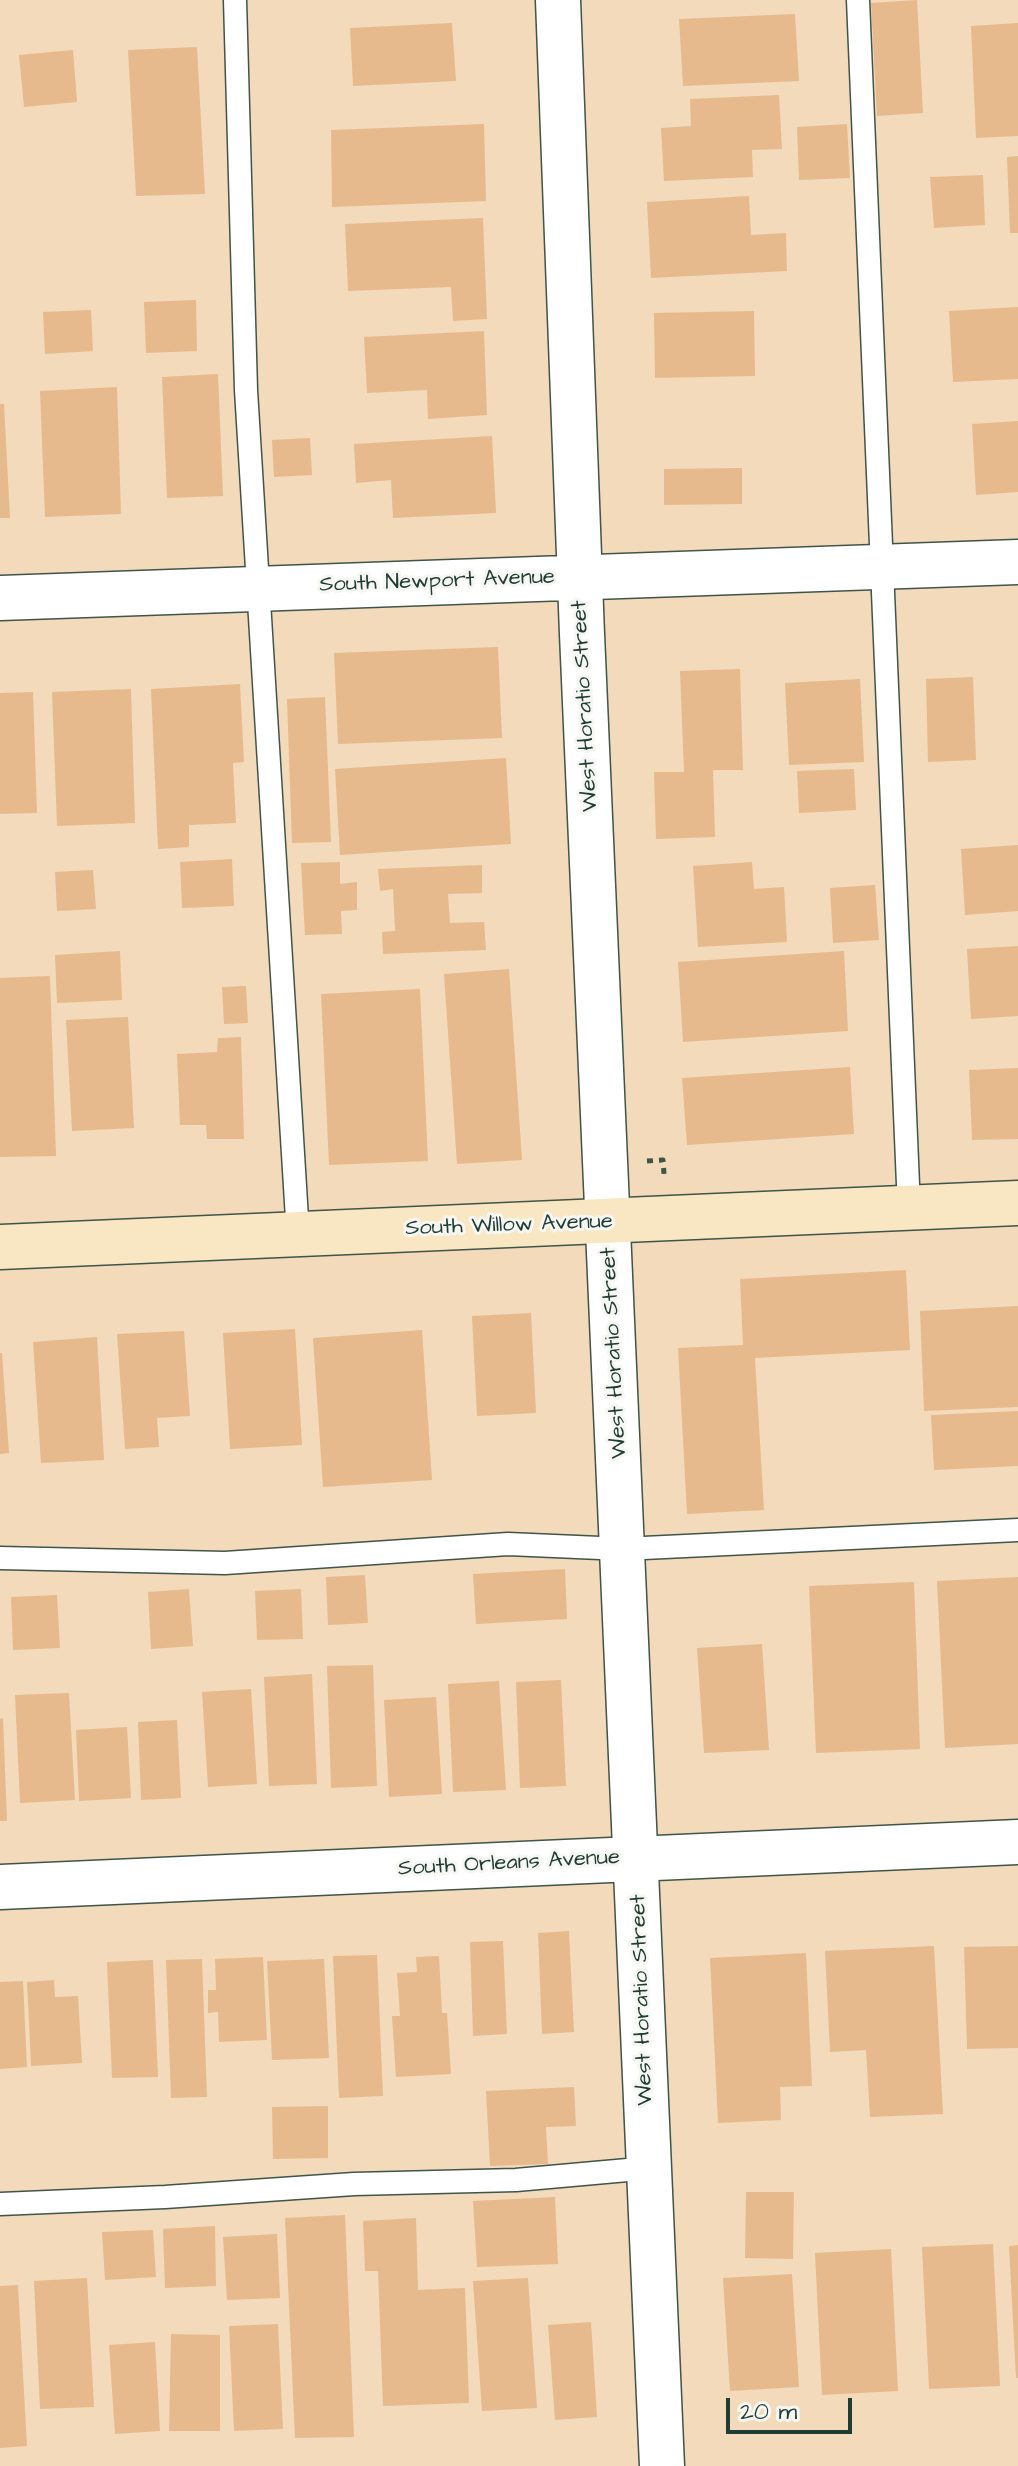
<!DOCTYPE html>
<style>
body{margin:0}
#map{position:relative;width:1018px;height:2466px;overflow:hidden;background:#f2daba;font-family:"Architects Daughter",sans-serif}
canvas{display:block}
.scale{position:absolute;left:726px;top:2398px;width:126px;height:36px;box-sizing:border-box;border:4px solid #1f3d34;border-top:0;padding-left:10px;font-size:24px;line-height:28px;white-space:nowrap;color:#1f3d34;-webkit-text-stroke:6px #f6f6f2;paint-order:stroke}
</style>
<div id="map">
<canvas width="1018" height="2466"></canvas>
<div class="scale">20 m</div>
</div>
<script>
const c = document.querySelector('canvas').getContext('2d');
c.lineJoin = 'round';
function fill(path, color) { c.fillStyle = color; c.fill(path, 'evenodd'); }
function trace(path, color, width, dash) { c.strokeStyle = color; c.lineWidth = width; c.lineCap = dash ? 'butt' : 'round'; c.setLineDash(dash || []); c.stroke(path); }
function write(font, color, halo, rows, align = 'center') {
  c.font = font + ' "Architects Daughter",sans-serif'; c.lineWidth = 6; c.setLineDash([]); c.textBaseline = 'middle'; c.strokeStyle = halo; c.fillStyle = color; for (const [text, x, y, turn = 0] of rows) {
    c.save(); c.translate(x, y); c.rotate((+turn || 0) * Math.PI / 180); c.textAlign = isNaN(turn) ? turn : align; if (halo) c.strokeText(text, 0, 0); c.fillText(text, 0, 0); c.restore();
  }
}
fill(new Path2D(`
 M917,0l6,113 -46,3 -6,-113z
 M795,14l4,67 -116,5 -4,-67z
 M452,23l4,58 -103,5 -3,-58z
 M1018,23v113l-42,2 -5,-112z
 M197,47l8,147 -69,2 -8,-146z
 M73,50l4,52 -53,5 -5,-52z
 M779,95l3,54 -30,1 1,27 -89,4 -3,-53 30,-2 -1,-27z
 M484,124l2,77 -154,6 -1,-77z
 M847,124l3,54 -51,2 -2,-53z
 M1018,156v77h-8l-3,-76z
 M983,175l2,50 -51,3 -4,-51z
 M749,196l2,39 35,-2 1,38 -136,7 -4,-76z
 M483,218l4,101 -34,2 -2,-34 -103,4 -3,-67z
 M196,300l1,51 -51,2 -2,-51z
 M1018,307v72l-65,3 -4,-71z
 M91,310l2,41 -48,3 -2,-42z
 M754,311l1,65 -100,2 -1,-65z
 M484,331l3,84 -59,4 -1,-29 -60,3 -3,-56z
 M218,374l5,122 -56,2 -5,-121z
 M117,387l4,127 -76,3 -5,-126z
 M0,404h4l6,114h-10z
 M1018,421v71l-42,3 -4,-71z
 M492,436l4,77 -103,5 -2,-38 -35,3 -2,-39z
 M310,438l2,37 -38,2 -2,-37z
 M742,468v36l-78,1v-36z
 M498,647l4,91 -164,6 -4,-91z
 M740,669l3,101h-30l2,67 -59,2 -2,-67h30l-4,-101z
 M973,677l3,83 -48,2 -2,-83z
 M860,679l4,83 -75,3 -4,-82z
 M240,684l4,78 -11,1 3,60 -47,2v22l-31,2 -7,-160z
 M131,689l4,134 -78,3 -5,-134z
 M33,692l4,121 -37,1v-121z
 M325,697l6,145 -39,1 -5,-144z
 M506,758l5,86 -171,11 -5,-86z
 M854,769l2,41 -57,3 -2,-42z
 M1018,845v66l-53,4 -4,-66z
 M232,859l2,47 -52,2 -2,-46z
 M340,862v22l17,-2v28l-16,1 1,23 -37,1 -4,-72z
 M752,862l2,27 30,-2 3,55 -89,5 -5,-81z
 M482,865v28l-34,1 2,29 34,-1 2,28 -103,4 -1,-22 13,-1 -2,-42 -13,2 -2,-22z
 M93,870l3,39 -39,2 -2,-39z
 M875,885l4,55 -46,3 -3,-55z
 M1018,946v70l-47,3 -4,-70z
 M120,951l2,49 -65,3 -2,-48z
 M844,951l4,80 -165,11 -5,-80z
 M509,969l13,191 -65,4 -13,-190z
 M50,976l6,180 -56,1v-179z
 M246,986l2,37 -24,1 -2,-37z
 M420,989l8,172 -99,4 -8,-171z
 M128,1017l6,111 -62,3 -6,-111z
 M241,1037l3,102h-37l-1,-14h-26l-3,-71 40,-2 1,-14z
 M850,1067l4,67 -167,11 -5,-67z
 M1018,1068v71l-46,1 -3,-70z
 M906,1270l4,80 -155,8 9,152 -77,4 -9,-166 65,-3 -3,-66z
 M1018,1306v101l-94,4 -4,-100z
 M531,1313l5,100 -59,3 -5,-100z
 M295,1329l7,116 -72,4 -7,-116z
 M422,1330l10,150 -109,7 -10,-149z
 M184,1331l6,85 -33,2 2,29 -34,2 -8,-115z
 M97,1337l7,123 -63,3 -8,-121z
 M0,1353h2l7,100 -9,1z
 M1018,1411v55l-84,4 -3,-55z
 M565,1569l2,50 -91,5 -3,-50z
 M365,1575l3,48 -40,2 -2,-48z
 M1018,1577v167l-73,4 -8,-167z
 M914,1582l6,167 -104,4 -7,-167z
 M189,1589l4,57 -42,3 -3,-57z
 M301,1589l2,50 -46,1 -2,-49z
 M57,1595l3,53 -47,2 -2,-53z
 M762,1644l7,106 -65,3 -7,-105z
 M373,1665l4,121 -46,2 -4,-122z
 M312,1674l5,110 -48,2 -5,-109z
 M561,1680l5,106 -46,2 -4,-106z
 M499,1681l7,109 -53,2 -5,-108z
 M251,1689l6,95 -49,3 -6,-95z
 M69,1693l6,107 -55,3 -5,-108z
 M436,1697l6,97 -53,3 -5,-97z
 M3,1718l4,103h-7v-102z
 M177,1720l4,78 -40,2 -3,-78z
 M127,1727l4,71 -52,3 -3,-71z
 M569,1931l5,101 -32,2 -4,-101z
 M503,1941l4,93 -34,2 -3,-94z
 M934,1946l9,168 -73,3 -4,-67 -36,2 -5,-101z
 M1018,1946v102l-51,1 -3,-102z
 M806,1953l6,133 -32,1 1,33 -63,3 -8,-165z
 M377,1955l6,141 -44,2 -6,-142z
 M439,1956l3,57h5l4,61 -55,3 -4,-61h8l-3,-43 20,-1 -1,-15z
 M263,1957l4,83 -48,2 -1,-30 -10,1v-23h8l-1,-31z
 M202,1959l5,138 -36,1 -5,-138z
 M324,1959l5,99 -57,2 -5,-99z
 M153,1960l5,117 -46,1 -5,-116z
 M54,1980l1,17 23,-1 4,67 -51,3 -4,-84z
 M23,1981l4,86 -27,2v-87z
 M574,2087l2,39 -30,1 2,37 -58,2 -4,-75z
 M328,2106v52l-55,1 -1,-52z
 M746,2192h48l-1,67 -48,-1z
 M555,2197l3,67 -81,3 -4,-66z
 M345,2215l9,222 -59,1 -10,-220z
 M416,2218l2,72 47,-2 4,115 -86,3 -5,-135h-13l-2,-50z
 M215,2226l1,60 -51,2 -2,-59z
 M153,2230l3,47 -51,3 -3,-48z
 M277,2234l3,64 -53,2 -4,-63z
 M993,2244l7,142 -71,3 -7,-142z
 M1018,2245v133h-2l-7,-132z
 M891,2249l7,142 -76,4 -7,-142z
 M792,2274l7,113 -69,4 -7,-113z
 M87,2278l7,129 -54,2 -6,-128z
 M528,2278l9,130 -55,3 -9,-130z
 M18,2285l9,161 -27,2v-162z
 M591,2322l6,95 -42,3 -7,-95z
 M278,2324l5,105 -49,2 -5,-105z
 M171,2334l49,1v96h-51z
 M155,2342l5,89 -45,3 -6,-89z`), '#e7ba8e');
const lane = new Path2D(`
 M235,0l11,390 52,845
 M858,0l51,1208
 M0,1558l225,5 283,-19 115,5 395,-19
 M0,2204l165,-7 189,-13 162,-4 134,-12`);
const street = new Path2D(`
 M558,0l24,634 80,1832
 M0,598l1018,-36
 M0,1887l1018,-45`);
const secondary = new Path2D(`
 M0,1247l1018,-44`);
trace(lane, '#3f5548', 25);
trace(street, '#3f5548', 47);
trace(secondary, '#3f5548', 47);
trace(new Path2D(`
 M647,1161l16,-1 1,14`), '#3f5548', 5, [6, 6]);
trace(lane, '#fff', 22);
trace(street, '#fff', 44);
trace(secondary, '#f9e7c3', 44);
write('22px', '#1f3d34', '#f6f6f2', [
 ["South Newport Avenue",437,582,-2],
 ["West Horatio Street",586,706,-93],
 ["South Willow Avenue",509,1226,-2],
 ["West Horatio Street",615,1353,-93],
 ["South Orleans Avenue",509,1864,-3],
 ["West Horatio Street",643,2000,-92]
]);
</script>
